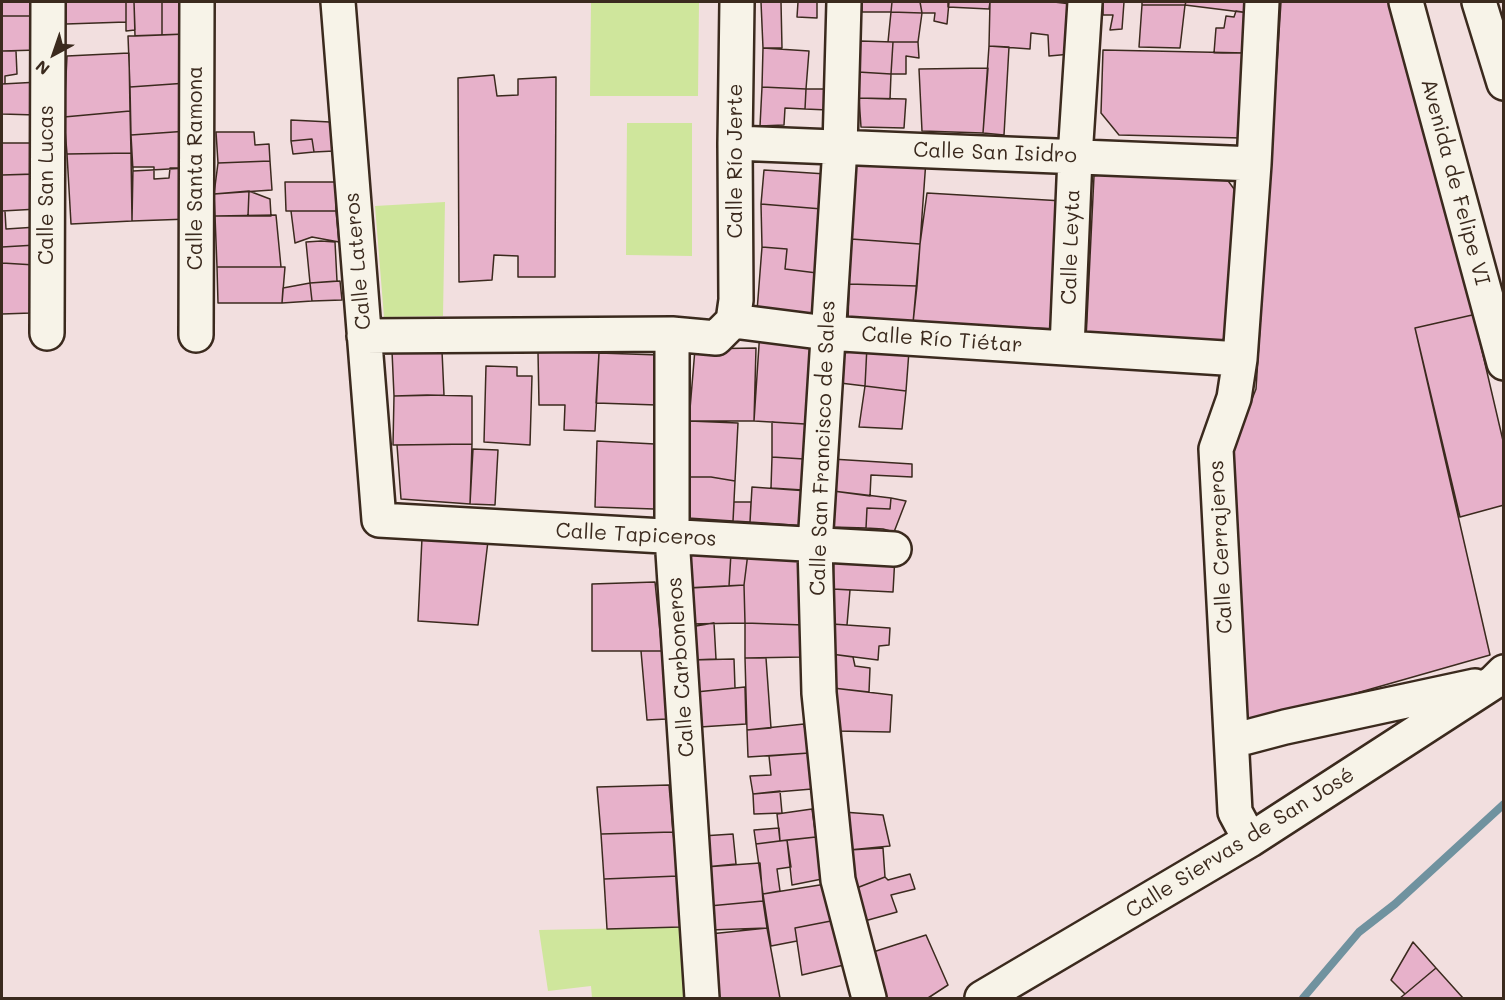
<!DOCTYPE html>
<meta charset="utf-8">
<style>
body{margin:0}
#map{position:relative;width:1505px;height:1000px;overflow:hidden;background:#f2dfdf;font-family:Mali,sans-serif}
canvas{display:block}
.frame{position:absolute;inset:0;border:3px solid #3b2a1e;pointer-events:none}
.north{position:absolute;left:24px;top:24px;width:60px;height:60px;-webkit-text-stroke:4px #f7f3e8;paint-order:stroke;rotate:220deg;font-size:16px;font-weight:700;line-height:24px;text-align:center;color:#3b2a1e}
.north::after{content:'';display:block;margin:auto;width:21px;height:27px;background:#3b2a1e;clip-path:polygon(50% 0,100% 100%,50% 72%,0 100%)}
</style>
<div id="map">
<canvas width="1505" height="1000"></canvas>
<div class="frame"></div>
<div class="north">N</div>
</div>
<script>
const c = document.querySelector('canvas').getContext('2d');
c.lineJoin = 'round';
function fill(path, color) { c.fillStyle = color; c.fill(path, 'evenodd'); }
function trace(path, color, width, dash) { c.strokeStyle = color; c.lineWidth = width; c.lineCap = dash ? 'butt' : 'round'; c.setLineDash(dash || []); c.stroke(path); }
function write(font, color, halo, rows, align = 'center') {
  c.font = font + ' Mali,sans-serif'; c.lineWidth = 4.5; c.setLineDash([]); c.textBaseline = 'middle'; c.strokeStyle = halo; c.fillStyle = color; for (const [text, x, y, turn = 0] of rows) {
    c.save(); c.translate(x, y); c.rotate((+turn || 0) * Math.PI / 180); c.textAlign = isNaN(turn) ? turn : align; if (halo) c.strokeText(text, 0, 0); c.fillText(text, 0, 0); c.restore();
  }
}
fill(new Path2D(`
 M591,2h108l-1,94h-108z
 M627,123h65v133l-66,-1z
 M445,202l-2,114 -59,1 -9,-111z
 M681,927l3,71h-92l-1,-12 -43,5 -9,-61z`), '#cfe69c');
trace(new Path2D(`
 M1303,998l56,-66 36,-28 109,-100`), '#70929f', 8);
const building = new Path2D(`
 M2,2h36v14h-36z
 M66,2h60v20l-60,2z
 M126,2h8l1,28 -9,1z
 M134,2h28v33l-27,1z
 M162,2h25l-1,32 -24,1z
 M761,2h20l1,46h-19z
 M798,2h19v16l-20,-1z
 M862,2h30l-1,10h-29z
 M892,2h28l2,11 -31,-1z
 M920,2h29l-2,22 -13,-3 1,-8h-13z
 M948,2h42l-1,7 -41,-2z
 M990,2h64l17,2v50l-22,2 -1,-21 -17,-2 -1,16 -41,-3z
 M1103,2h21l-2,27 -12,1 3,-15h-10z
 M1142,2h44l-1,3h-43z
 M1186,2h64l-1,11 -64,-8z
 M1281,2h121l79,311 -66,15 75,327 -249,71 -9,-276 24,-61z
 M1142,5h43l-5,43 -41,-1z
 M1236,11l13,2 -2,40h-33l2,-25h8l2,-12 8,1z
 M891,12l31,1 -4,29h-30z
 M2,16h36v34l-36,1z
 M186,34l1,49 -57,4 -2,-51z
 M860,41l33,1 -2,32 -33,-2z
 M893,42h25l1,16 -13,-2v18h-15z
 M989,46l20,1 -5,88 -21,-2z
 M763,48l46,3 -3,38 -44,-2z
 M1103,50l144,3 -5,85 -123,-3 -18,-22z
 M2,51h14l1,23 -12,2v8h-3z
 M129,53l1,58 -66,6 3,-61z
 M988,68l-5,65 -61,-2 -3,-62z
 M858,72l33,2 -1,25 -31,-1z
 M494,75l3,21 21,-1v-16l38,-2 -1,200h-37v-21l-24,-1 -2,25 -33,2 -1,-204z
 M39,82l-3,33 -34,-1v-30z
 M187,83l1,48 -57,4 -1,-48z
 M762,87l44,2 -1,20 -20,-1 -1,17 -24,1z
 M806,89h21l1,21 -23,-1z
 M859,98l47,1 -2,29 -43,-1z
 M130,111l1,42 -64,1 -3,-37z
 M291,120l39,2 4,29 -20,1 -2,-13 -21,2z
 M188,131l-1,37 -54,3 -2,-36z
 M216,132h38l1,13 14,-1 1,17 -52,2z
 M312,139l2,13 -21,2 -2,-13z
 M2,143h32l-1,31 -31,1z
 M131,153l1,68 -61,3 -4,-70z
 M856,157l70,3 -6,84 -69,-5z
 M270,161l2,29 -58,4 4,-31z
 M1215,163l22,30 -8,149 -143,-3 8,-163 17,-11z
 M133,167h21v12l15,-1 1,-10h23l-4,51 -57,2z
 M764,170l62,4 -4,35 -61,-5z
 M39,174l-1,35 -36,2v-36z
 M285,182h51v29h-50z
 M249,191l21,8 1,17h-23z
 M249,191l-1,25h-33l-1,-22z
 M927,193l136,8 -6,128 -144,-6 7,-79z
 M761,204l61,5 -5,64 -32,-4 2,-20 -25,-2z
 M2,211h3l1,18 31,-2 -1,18 -34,2z
 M291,211h45l3,31 -27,-5 -17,6z
 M276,215l5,52h-64l-2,-51z
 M851,239l69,5 -3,42 -68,-2z
 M321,241l14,1 2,39 -27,2 -4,-41z
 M36,245l-1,20 -33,-2v-16z
 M762,247l25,2 -2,20 32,4 -4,43 -56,-5z
 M2,263l33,2 -4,48 -29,1z
 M217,267h68l-3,36h-64z
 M340,281l2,19 -30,1 -2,-18z
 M310,283l2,18 -30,2 1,-15z
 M849,284l68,2 -4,37h-65z
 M1481,313l-5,12 28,120v60l-44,12 -45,-189z
 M760,330l53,8 -8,86 -51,-3z
 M844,345l23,1 -2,40 -25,-3z
 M867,346l42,5 -3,40 -41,-5z
 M756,348l-2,73h-65l6,-72z
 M392,351h50l2,44 -50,1z
 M538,352l61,1 -4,78 -31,-1 1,-25h-26z
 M599,353l60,2 -2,50 -61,-2z
 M486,366l31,1v9h15l-2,69 -46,-3z
 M865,386l41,5 -4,38 -43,-2z
 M427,395l45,1v48l-79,1 1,-49z
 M689,421l49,2 -3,58 -24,-4h-23z
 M772,422l33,2 -1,35 -32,-2z
 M597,441l58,3 -1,65 -59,-2z
 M472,444l-2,60 -69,-5 -4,-54z
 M473,449l25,1 -3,55 -25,-1z
 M772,457l32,2 -1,31 -32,-2z
 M832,459l80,5v13l-41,-2 -1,21 -37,-5z
 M688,477h23l24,4 -2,40 -45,-3z
 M752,487l56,4 -2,35 -56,-4z
 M833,491l58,7 -1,11 -23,-1 -1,20 -35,-1z
 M891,498l15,3 -12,31 -11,-3 -17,-1 1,-20 23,1z
 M734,502h17l-1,20 -17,-1z
 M422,538l66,3 -10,84 -60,-4z
 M688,550l43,3 -2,33 -39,2z
 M834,552l61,4 -2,36 -60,-3z
 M731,553h17l-4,32 -15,1z
 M748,553l56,4v68l-59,-2 -1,-38z
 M655,582l7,69h-70v-67z
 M744,585l1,38 -57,1 -2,-36z
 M833,589l17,1 -3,35 -15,-1z
 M714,623l2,36 -24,1 -2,-33z
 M745,623l59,2v32l-59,1z
 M832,624l58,4 -1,17 -10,1 -1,14 -47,-6z
 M641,651h21l5,68 -20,1z
 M831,654l22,3 2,9 15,2 -1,24 -36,-4z
 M745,658h21l5,70 -24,2z
 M734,659l1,29 -39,4 -4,-32z
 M745,687l1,37 -46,3 -4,-35z
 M833,688l59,7 -2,37 -55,-1z
 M804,724l5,29 -61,4 -1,-27z
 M809,753l3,36 -59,5 -3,-18 21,-1 -2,-19z
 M669,785l4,47 -72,2 -4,-47z
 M780,791l2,22 -28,1 -1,-20z
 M812,809l4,28 -36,4 -3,-27z
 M843,812l40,3 7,31 -41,4z
 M779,828l1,13 -24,3 -2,-14z
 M673,832l5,44 -74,3 -3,-45z
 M733,834l3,30 -31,3 -3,-31z
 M816,837l6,42 -30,6 -5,-45z
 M787,840l4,27 -14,2 3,22 -17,3 -7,-50z
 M883,848l2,29 -31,12 -5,-39z
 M760,863l3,38 -54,5 -4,-39z
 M910,874l5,15 -24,6 6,17 -36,10 -7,-33 31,-12 3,3z
 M678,876l3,51 -74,2 -3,-50z
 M826,884l10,36 -41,8 2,13 -26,5 -8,-52z
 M763,901l4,27 -57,2 -1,-24z
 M836,920l12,44 -46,11 -7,-47z
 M767,928l13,70h-65l-5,-64z
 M926,935l22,50 -20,13h-45l-13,-45z
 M1413,942l23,26 -31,26 -14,-14z
 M1436,968l27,30h-63l5,-4z`);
fill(building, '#e7b1ca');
trace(building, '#3b2a1e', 1.5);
const minor = new Path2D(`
 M338,2l41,518 515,29
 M844,2l-4,145 -25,398 4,148 19,187 31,118
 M1406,2l98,361
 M735,143l519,21
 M733,321l94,12 413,26
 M733,321l3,-21 -1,-157 2,-141
 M47,333l1,-331
 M672,334v203l30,461
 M196,335l1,-333
 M364,336l308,-2 44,4 17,-17
 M1067,348l8,-191 10,-155
 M1232,741l53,-14 190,-41
 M1250,840l-15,-28 -19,-363 18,-51 6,-39 14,-195 8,-162
 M982,998l268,-158 244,-158 10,-10`);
const highway = new Path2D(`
 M1479,2l25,81`);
trace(minor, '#3b2a1e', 38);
trace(highway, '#3b2a1e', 38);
trace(minor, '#f7f3e8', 33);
trace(highway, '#f7f3e8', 33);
write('21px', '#3b2a1e', '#f7f3e8', [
 ["Calle San Isidro",995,153,2],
 ["Calle Río Jerte",736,161,-90],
 ["Calle Santa Ramona",196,168,-90],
 ["Avenida de Felipe VI",1455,182,75],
 ["Calle San Lucas",47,185,-90],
 ["Calle Leyta",1071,247,-88],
 ["Calle Lateros",358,261,-95],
 ["Calle Río Tiétar",942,340,4],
 ["Calle San Francisco de Sales",823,448,-88],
 ["Calle Tapiceros",636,535,3],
 ["Calle Cerrajeros",1221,547,-93],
 ["Calle Carboneros",681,667,-94],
 ["Calle Siervas de San José",1240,843,-32]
]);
</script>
